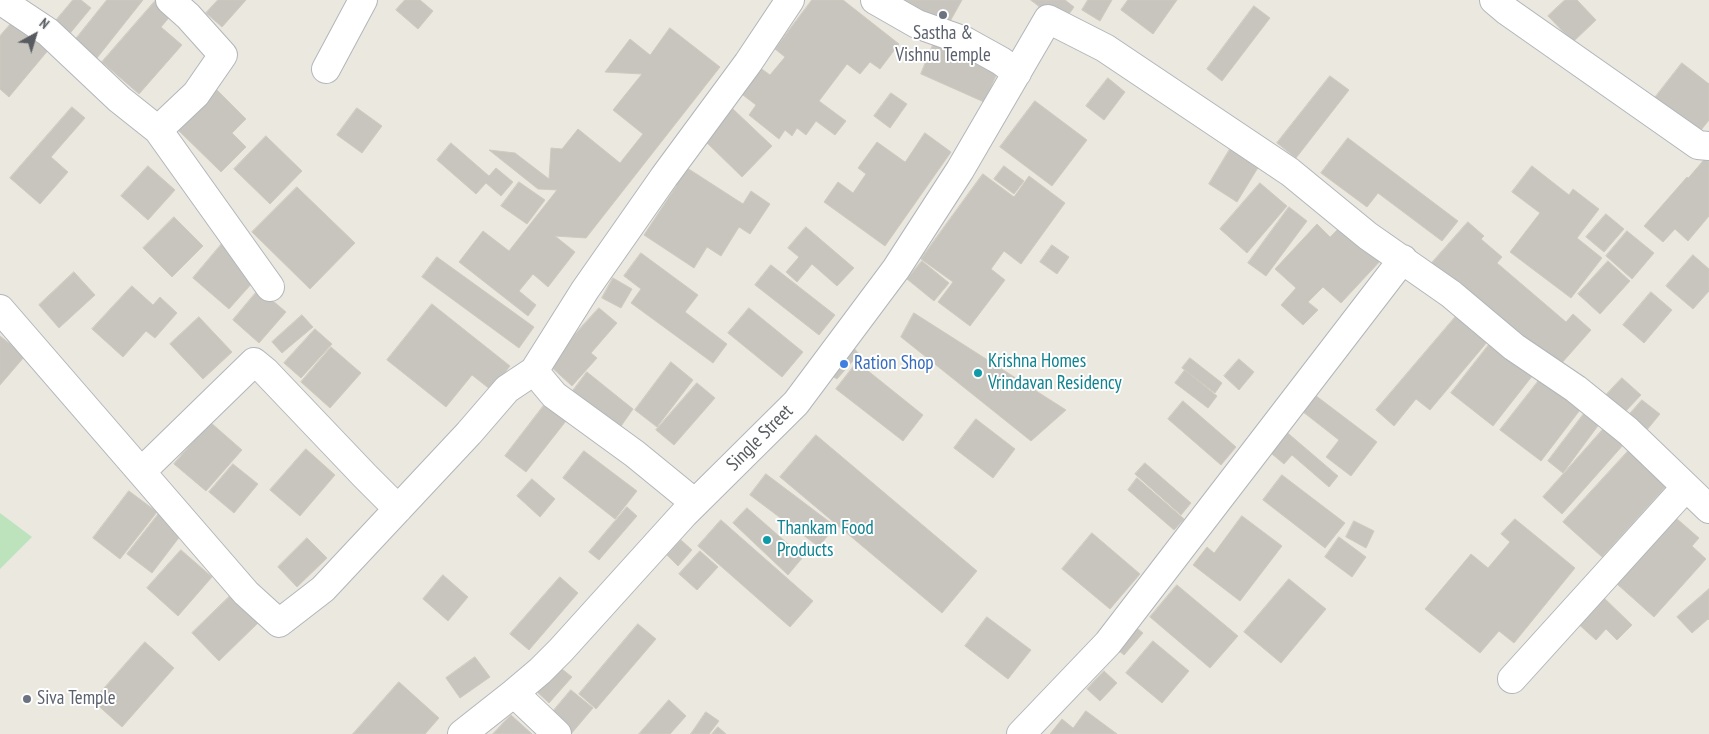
<!DOCTYPE html>
<style>
body{margin:0}
#map{position:relative;width:1709px;height:734px;overflow:hidden;background:#ebe8e0;font-family:"PT Sans Narrow",sans-serif}
canvas{display:block}
.north{position:absolute;left:10px;top:10px;width:50px;height:50px;-webkit-text-stroke:4px #fff;paint-order:stroke;rotate:39deg;font-size:14px;font-weight:700;line-height:20px;text-align:center;color:#585c60}
.north::after{content:'';display:block;margin:auto;width:18px;height:22px;background:#585c60;clip-path:polygon(50% 0,100% 100%,50% 72%,0 100%)}
</style>
<div id="map">
<canvas width="1709" height="734"></canvas>
<div class="north">N</div>
</div>
<script>
const c = document.querySelector('canvas').getContext('2d');
c.lineJoin = 'round';
function fill(path, color) { c.fillStyle = color; c.fill(path, 'evenodd'); }
function trace(path, color, width, dash) { c.strokeStyle = color; c.lineWidth = width; c.lineCap = dash ? 'butt' : 'round'; c.setLineDash(dash || []); c.stroke(path); }
function write(font, color, halo, rows, align = 'center') {
  c.font = font + ' "PT Sans Narrow",sans-serif'; c.lineWidth = 4; c.setLineDash([]); c.textBaseline = 'middle'; c.strokeStyle = halo; c.fillStyle = color; for (const [text, x, y, turn = 0] of rows) {
    c.save(); c.translate(x, y); c.rotate((+turn || 0) * Math.PI / 180); c.textAlign = isNaN(turn) ? turn : align; if (halo) c.strokeText(text, 0, 0); c.fillText(text, 0, 0); c.restore();
  }
}
fill(new Path2D(`
 M0,513l32,24 -32,32z`), '#bde3bc');
const building = new Path2D(`
 M73,0h8l10,8 -24,29 -14,-13z
 M107,0h36l-50,63 -22,-18z
 M156,0l17,13 -12,14 21,18 -43,49 -37,-32z
 M218,0h28l-24,27 -16,-14z
 M405,0h15l13,11 -15,18 -22,-19z
 M812,0h31l56,44 -19,25 -10,-7 -10,12 -13,-10 -28,37 27,20 -11,14 -19,-14 -10,14 -9,-7 -5,8 -7,-6 -6,9 -30,-24 7,-10 -17,-13 20,-25 11,8 15,-18 -10,-8z
 M905,0h57l-14,25z
 M1031,0h34l9,7 -12,17z
 M1088,0h24l-12,21 -18,-11z
 M1128,0h49l-24,34 -32,-24z
 M1565,0h12l19,20 -23,22 -25,-26z
 M1254,6l16,12 -48,63 -15,-12z
 M15,19l35,29 -41,49 -9,-8v-53z
 M670,28l50,39 -134,171 -31,-2 20,16 -27,35 -15,-13 -14,17 17,14 -8,11 -69,-54 24,-31 26,20 48,-61 -19,-1 -49,-39 26,3 34,26 2,-31 11,1 16,-20 42,34 23,-29 -30,-24 29,-36 -37,-2 25,-33 20,16z
 M935,40l64,29 -15,33 -63,-28z
 M1682,63l27,21v36l-15,19 -44,-35z
 M1330,76l19,14 -53,68 -19,-15z
 M1108,78l17,14 -21,28 -18,-14z
 M215,88l31,31 -14,14 14,14 -25,25 -45,-44z
 M891,93l16,11 -17,24 -16,-12z
 M1035,101l52,39 -35,46 -52,-39z
 M72,107l13,11 -34,39 17,15 -28,32 -30,-26z
 M357,108l25,18 -20,27 -25,-18z
 M733,109l39,37 -30,31 -38,-37z
 M925,133l26,19 -66,94 -61,-44 14,-20 15,11 13,-19 -8,-6 19,-26 28,20z
 M266,136l36,35 -32,33 -36,-35z
 M1348,138l110,83 -16,20 -64,-48 -11,14 -46,-34z
 M451,143l38,33 7,-8 17,14 -12,14 -15,-13 -10,11 -39,-34z
 M1230,149l29,17 -22,36 -28,-18z
 M1705,159l4,3v54l-21,25 -13,-12 -12,13 -19,-16 43,-49 1,1z
 M681,164l62,40 8,-13 19,13 -20,30 -11,-7 -18,29 -14,-9 -13,21 -50,-33 33,-50 -7,-5z
 M148,166l27,24 -27,30 -27,-24z
 M1004,166l20,15 -10,13 -20,-15z
 M1532,166l37,29 4,-6 26,20 -22,29 25,20 -31,40 -61,-46 30,-39 -28,-21z
 M983,174l31,23 15,-21 36,27 -44,61 -17,-13 -13,18 14,11 -35,46 -32,-24 15,-20 -32,-23z
 M519,182l26,18 -18,24 -26,-18z
 M1260,183l27,23 -40,47 -27,-24z
 M297,187l58,56 -45,46 -58,-57z
 M1289,207l18,14 -41,55 -18,-13z
 M1606,214l18,15 -20,23 -18,-15z
 M174,217l29,29 -31,31 -29,-29z
 M1345,222l38,36 -42,45 -18,-16 -15,15 10,8 -15,15 -22,-20 15,-17 -21,-19 42,-45 13,13z
 M1468,222l16,14 -3,3 21,18 -5,6 69,59 7,-8 18,16 -38,43 -123,-108z
 M806,227l48,41 -17,18 -25,-22 -15,18 -11,-10 13,-15 -11,-9z
 M1627,231l27,22 -22,26 -26,-23z
 M225,240l37,32 -33,37 -36,-31z
 M1052,245l17,12 -12,17 -17,-12z
 M641,253l57,42 -13,17 42,32 -14,19 -82,-60 10,-14 -17,-13z
 M1693,255l16,14v22l-16,18 -27,-23z
 M437,257l97,70 -15,21 -97,-71z
 M922,261l27,22 -15,18 -27,-22z
 M1608,261l22,20 -30,33 -22,-20z
 M771,265l64,50 -16,20 -64,-50z
 M74,272l21,23 -36,33 -20,-23z
 M613,278l19,11 -11,19 -19,-10z
 M132,286l21,19 7,-8 17,16 -22,25 -9,-7 -23,26 -31,-28z
 M259,289l27,23 -27,31 -26,-23z
 M1651,292l21,18 -28,33 -21,-18z
 M432,304l78,62 -19,24 -19,-15 -26,32 -59,-47z
 M599,308l18,15 -26,30 6,5 -25,28 -24,-22z
 M749,308l54,44 -21,25 -54,-44z
 M914,313l152,97 -35,31 -130,-104z
 M302,315l11,12 -31,26 -10,-11z
 M1457,315l31,26 -58,69 -14,-11 -22,27 -18,-16z
 M199,317l33,35 -29,27 -33,-35z
 M315,329l17,15 -31,34 -17,-15z
 M0,336l25,20 -25,29z
 M1491,342l42,33 -40,51 -42,-33z
 M852,346l7,8 -22,25 -8,-5z
 M331,347l30,26 -31,35 -29,-26z
 M1190,358l32,25 -7,10 -33,-25z
 M1239,359l15,13 -15,18 -15,-14z
 M671,362l22,18 -36,47 -22,-17z
 M857,362l66,53 -20,26 -67,-52z
 M1185,370l32,26 -9,12 -33,-25z
 M587,372l46,37 -14,20 -47,-37z
 M1622,378l19,17 -16,17 -19,-17z
 M1540,379l40,31 -39,51 -41,-31z
 M697,383l18,15 -41,47 -18,-15z
 M1311,392l66,50 -26,34 -25,-19 13,-17 -41,-32z
 M1642,400l18,14 -14,17 -18,-15z
 M1183,401l53,46 -15,18 -53,-46z
 M545,404l21,17 -40,51 -21,-16z
 M1586,411l14,12 -37,50 -15,-12z
 M976,419l39,30 -22,29 -39,-30z
 M210,422l32,28 -36,41 -32,-27z
 M1605,427l19,17 -62,70 -19,-17z
 M1283,429l55,47 -9,11 -37,-32 -8,9 -18,-15z
 M816,435l161,136 -35,42 -162,-136z
 M1631,448l38,35 -67,74 -39,-35z
 M306,449l29,26 -35,41 -30,-26z
 M584,451l53,40 -22,28 -52,-41z
 M1145,463l46,40 -10,12 -46,-41z
 M233,464l25,20 -24,29 -25,-21z
 M766,474l69,52 -16,21 -69,-52z
 M1282,475l63,48 -20,25 -62,-48z
 M1137,478l47,41 -10,11 -46,-40z
 M532,479l23,20 -15,18 -23,-21z
 M129,491l28,21 -37,47 -27,-21z
 M627,507l10,9 -38,44 -10,-8z
 M747,508l56,49 -15,18 -55,-52z
 M160,512l24,19 -32,42 -25,-19z
 M1242,516l40,30 -42,55 -47,-36 14,-18 7,6z
 M1676,518l23,20 -7,8 14,13 -52,58 -37,-33z
 M1515,519l60,49 -61,75 -15,-12 -19,22 -55,-44 46,-55 17,14 22,-26 -9,-8z
 M721,520l92,81 -23,26 -92,-81z
 M1354,521l20,10 -8,17 -20,-11z
 M1092,533l48,41 -30,35 -48,-40z
 M1339,537l27,20 -14,20 -27,-20z
 M307,538l20,20 -30,29 -19,-20z
 M681,540l11,10 -14,16 -11,-11z
 M181,550l31,27 -34,39 -31,-28z
 M700,551l18,16 -21,23 -18,-16z
 M443,575l25,22 -20,24 -25,-22z
 M560,577l18,16 -49,57 -19,-16z
 M1289,579l37,30 -45,54 -37,-31z
 M1177,585l61,51 -28,32 -60,-51z
 M1709,589v31l-1,-1 -16,14 -15,-16z
 M232,594l27,28 -40,39 -27,-28z
 M1601,595l31,30 -15,15 -11,-11 -10,11 -21,-19z
 M987,617l44,33 -23,29 -43,-33z
 M1131,623l12,10 -19,22 -12,-10z
 M638,624l18,15 -60,70 -17,-15z
 M1153,641l36,30 -27,32 -36,-30z
 M145,642l29,26 -52,59 -29,-26z
 M475,657l15,20 -30,21 -14,-20z
 M557,665l15,12 -23,26 -14,-13z
 M1104,671l13,12 -17,18 -13,-12z
 M399,682l40,36 -14,16h-72z
 M571,690l22,18 -22,26 -22,-18z
 M669,700l17,16 -16,18h-31z
 M1086,711l31,23h-67l12,-15 11,9z
 M706,712l13,9 -10,13h-18z
 M511,715l21,19h-39z
 M718,727l8,7h-14z`);
fill(building, '#c8c5bf');
trace(building, '#cfcabe', 1);
const minor = new Path2D(`
 M0,0l48,32 71,67 39,31 38,-36 27,-39 -35,-39 -18,-16
 M875,0l42,24 48,17 36,20 16,12
 M1494,0l13,11 191,134 11,1
 M326,69l37,-69
 M158,130l112,157
 M0,309l246,284 33,30 44,-34 146,-156 38,-44 27,-18
 M142,471l112,-109 11,9 100,105 33,33
 M695,503l-60,-49 -81,-59 -20,-24 51,-81 79,-113 84,-114 42,-63
 M1512,679l174,-192
 M514,693l43,41
 M462,734l52,-41 26,-22 21,-21 123,-136 112,-111 100,-134 64,-99 88,-151 57,29 185,124 78,64 83,58 63,53 62,42 52,42 81,78
 M1021,734l87,-91 295,-384`);
trace(minor, '#b2b6ba', 30);
trace(minor, '#fff', 28);
for (const [x, y, r, color] of [
 [943,15,5,"#6b7280"],
 [844,364,5,"#3f7fe0"],
 [978,373,5,"#0f9aa8"],
 [767,540,5,"#0f9aa8"],
 [27,699,5,"#6b7280"]
]) { const dot = new Path2D(); dot.arc(x, y, r, 0, 2 * Math.PI); c.fillStyle = color; c.fill(dot); trace(dot, '#fff', 2); }
write('19px', '#5b616d', '#fff', [
 ["Sastha &",943,34],
 ["Vishnu Temple",943,56],
 ["Siva Temple",37,699,"left"]
]);
write('19px', '#0d838f', '#fff', [
 ["Krishna Homes",988,362],
 ["Vrindavan Residency",988,384],
 ["Thankam Food",777,529],
 ["Products",777,551]
], 'left');
write('19px', '#366cbe', '#fff', [
 ["Ration Shop",854,364]
], 'left');
write('19px', '#585c60', '#fff', [
 ["Single Street",760,438,-45]
]);
</script>
